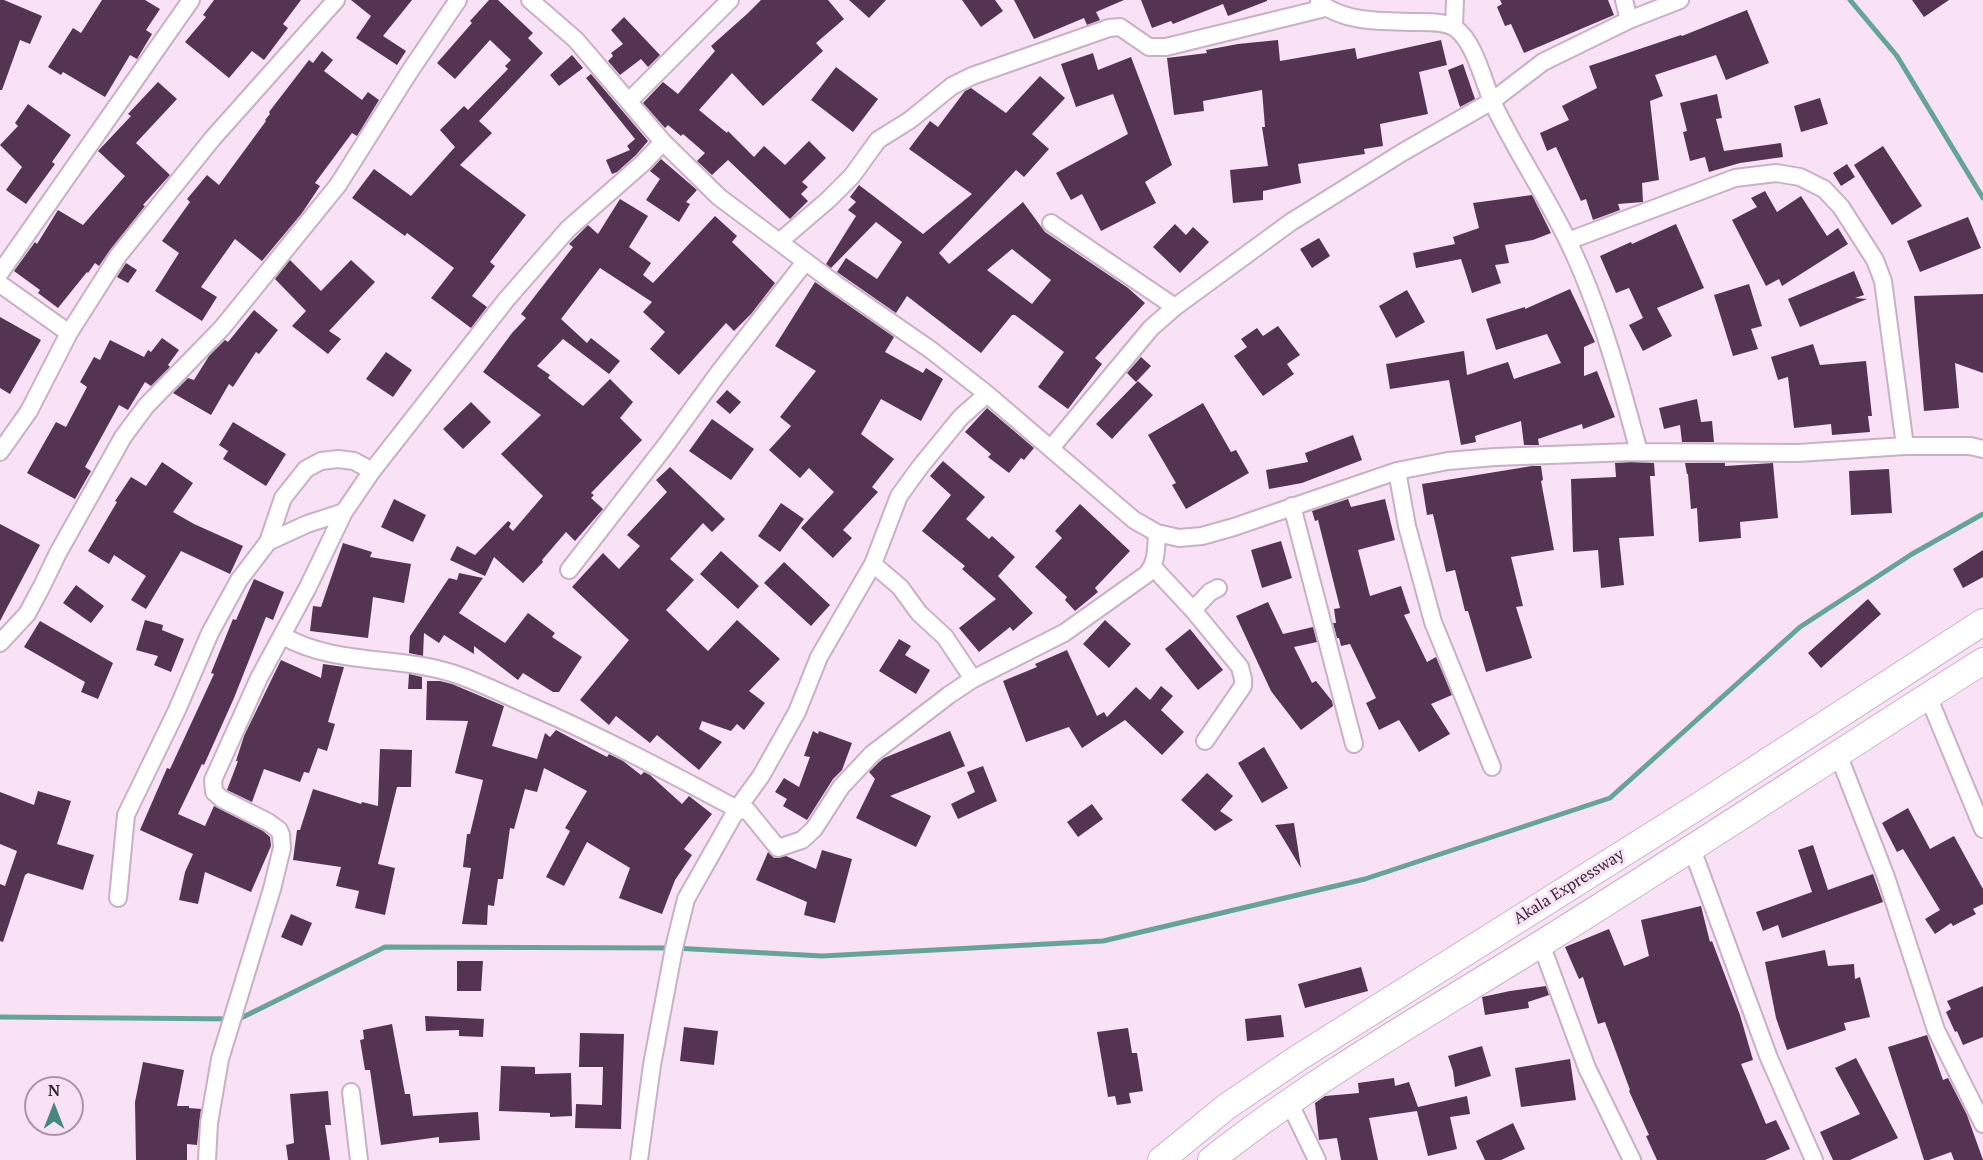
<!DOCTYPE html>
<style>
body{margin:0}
#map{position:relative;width:1983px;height:1160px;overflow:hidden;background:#f9e1f6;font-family:"PT Serif",serif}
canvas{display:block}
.north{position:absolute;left:24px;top:1076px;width:60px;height:60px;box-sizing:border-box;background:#f9e1f6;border:2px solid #a997a7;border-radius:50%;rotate:0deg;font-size:16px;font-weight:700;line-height:24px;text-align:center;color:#322931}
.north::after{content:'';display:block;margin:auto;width:21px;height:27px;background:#478a7d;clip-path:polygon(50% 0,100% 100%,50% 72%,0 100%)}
</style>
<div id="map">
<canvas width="1983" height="1160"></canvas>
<div class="north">N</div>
</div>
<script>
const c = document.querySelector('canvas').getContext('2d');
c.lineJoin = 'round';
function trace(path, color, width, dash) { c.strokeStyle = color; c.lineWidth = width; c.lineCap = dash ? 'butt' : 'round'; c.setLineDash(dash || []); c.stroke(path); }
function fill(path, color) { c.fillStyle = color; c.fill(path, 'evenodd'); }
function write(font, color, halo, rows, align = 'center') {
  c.font = font + ' "PT Serif",serif'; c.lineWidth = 6; c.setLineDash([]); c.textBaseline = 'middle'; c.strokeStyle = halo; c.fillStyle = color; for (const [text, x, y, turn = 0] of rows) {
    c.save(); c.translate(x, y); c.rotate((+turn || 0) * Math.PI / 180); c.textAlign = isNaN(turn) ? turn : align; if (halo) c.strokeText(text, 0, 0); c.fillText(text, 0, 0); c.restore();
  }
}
trace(new Path2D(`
 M1850,0l47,56 86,142
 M0,1017l239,2 146,-72 289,1 148,8 281,-15 262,-62 245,-81 190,-171 112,-73 71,-40`), '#65a598', 5);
fill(new Path2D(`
 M0,0h4l38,16 -12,28 -10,-4 -18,50h-2z
 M102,0h43l15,9 -14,21 6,4 -15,25 -7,-4 -25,42 -42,-25 -2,3 -13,-8 25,-39 8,5z
 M214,0h87l-18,24 5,4 -24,32 -12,-9 -23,27 -44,-36 21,-25 -3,-2z
 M351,0h61l-29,36 23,15 -9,14 -41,-27 15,-22z
 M489,0h9l35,33 -5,5 15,15 -64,68 13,12 -32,32 66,50 -36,47 5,4 -23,30 15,11 -16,21 -40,-30 23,-30 -47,-35 -2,3 -53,-38 22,-29 37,27 44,-49 -15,-17 24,-24 4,4 40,-41 -3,-3 6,-6 -21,-20 -35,39 -18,-16 35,-40 -2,-2z
 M761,0h67l16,19 -28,24 7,8 -60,55 -31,-33 -33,37 28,23 1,-2 26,26 10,-11 21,19 24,-24 17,17 -24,24 6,5 -7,7 7,7 -18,18 -62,-59 -16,15 -15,-14 8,-8 -22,-19 -2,2 -13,-11 -3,3 -22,-25 20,-21 15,12 37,-43 -4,-5 36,-32z
 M849,0h37l-17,18z
 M962,0h33l8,11 -22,16z
 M1014,0h110l-28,12 4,8 -13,5 -3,-7 -50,21z
 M1141,0h126v1l-39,15 -5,-12 -50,20 -2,-3 -19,7z
 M1500,0h108l6,15 -90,38 -13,-29 -6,2 -8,-19 5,-3z
 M1912,0h37l-25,17z
 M1747,10l22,53 -43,17 -10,-25 -61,20 8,21 -13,5 9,79 -17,3 1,19 -25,2 2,6 -27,10 -7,-21 -5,2 -25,-54 -9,4 -7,-18 29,-13 -7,-14 35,-18 -8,-22 92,-31 1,1z
 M624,17l36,38 -12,12 -7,-8 -21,16 -12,-14 5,-5 -2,-3 12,-9 -12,-14z
 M1278,40l2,21 75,-13 2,11 84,-19 6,25 -28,7 9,42 -48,10 3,22 -19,3 1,5 -67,10 3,19 -38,8v9l-30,3 -3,-33 38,-4 -6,-39h3l-3,-37 -59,11 1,10 -30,4 -7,-57 40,-5 -1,-3 32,-6z
 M322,51l11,9 -9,11 38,29 6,-8 11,8 -22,36 -5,-3 -37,50 5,3 -18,27 -40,48 -27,-22 -34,48 16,10 -15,24 -47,-30 24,-38 -17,-12 28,-39 -3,-3 20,-24 12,10 47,-64 -1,-1 5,-6 -1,-2 40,-52 4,3z
 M1093,53l5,17 33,-13 41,108 -27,17 11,21 -55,28 -19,-37 -11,6 -15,-27 72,-39 -15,-40 -37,13 -15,-43z
 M572,55l11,13 -24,18 -9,-11z
 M1463,64l12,35 -15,8 -12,-37z
 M836,67l42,32 -25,33 -42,-32z
 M591,74l57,67 -12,14 -19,17 -5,2 -6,-14 24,-10 -3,-4 8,-7 -49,-61z
 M1040,76l25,22 -33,36 17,15 -25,28 -8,-7 -77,83 10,11 74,-62 22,30 83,56 17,15 -50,55 7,6 -34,45 -30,-22 26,-35 -49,-37h-3l-31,38 -74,-57 -11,17 -59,-41 9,-14 31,21 25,-37 -26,-20 -45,46 -5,-4 30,-48 -8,-6 8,-8 -6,-5 9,-12 64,49 49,-40 -63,-45 21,-28 8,6 27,-36 6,-3 35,25zM1012,249l39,31 -19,24 -45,-34z
 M158,82l19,17 -41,44 34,32 -27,30 2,1 -35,44 -11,16 -4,-3 -7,10 -1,-1 -29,36 -20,-15 2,-3 -26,-19 21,-29 2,2 21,-34 25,15 42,-49 -27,-25 33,-35 -3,-2z
 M1717,94l5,24 -6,1 8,32 57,-8 2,14 -43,6 -31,9 -4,-15 -15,4 -7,-29 4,-1 -7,-28z
 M1820,98l8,26 -27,8 -7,-26z
 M28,104l43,31 -19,27 3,2 -29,40 -20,-14 16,-23 -22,-22 18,-19 -3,-3z
 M1883,146l39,60 -30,19 -38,-60z
 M661,159l36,31 -11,12 4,2 -11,18 -33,-22 14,-21 -10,-8z
 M1847,164l8,13 -14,9 -8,-13z
 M1765,191l12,21 24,-16 26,40 11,-8 10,16 -66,42 -3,-7 -13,7 -34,-66 25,-13 -6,-9z
 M1532,195l19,38 -18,7 -28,5 4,18 -14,2 6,18 -29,10 -11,-34 -45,9 -3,-15 42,-9 -2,-7 26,-9 -6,-25z
 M620,199l28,17 -19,31 22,16 -8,12 10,8 62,-67 22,20 -5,6 43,41 -24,31 -17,17 -8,-8 -47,52 -29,-26 15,-17 -22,-20 9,-10 -52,-34 -39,51 26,24 4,-5 29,23 -11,13 -46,-35 -26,27 13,9 -2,3 35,28 27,-27 23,23 -13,16 22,22 -51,53 3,2 -3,3 12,11 -28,32 -9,-9 -24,28 1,2 -20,21 -29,-26 -9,19 -35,-16 7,-14 18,9 33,-34 3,2 -2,4 4,4 30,-35 -42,-42 40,-39 -58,-43 29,-39 14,-15 -5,-4 52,-67 -4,-3 19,-19 10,9z
 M1968,217l13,31 -61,24 -13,-31z
 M1175,224l11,11 7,-8 16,15 -29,31 -27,-26z
 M1676,224l28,64 -47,20 15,28 -29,15 -14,-26 14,-7 -14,-30 -13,5 -16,-37 31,-14 1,2z
 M1319,238l11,18 -18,12 -12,-19z
 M290,260l31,31 30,-31 24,22 -46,49 12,8 -13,15 -36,-28 14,-15 -31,-32z
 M126,263l11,7 -9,13 -11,-6z
 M1854,271l10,24 -9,3 12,1 -67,28 -12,-28z
 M815,282l79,55 -9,15 38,21 3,-5 17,11 -22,42 -40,-22 -20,35 33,25 -22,28 6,5 -35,38 9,8 -19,20 -32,-30 33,-36 -25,-24 -9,10 -31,-28 22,-24 -11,-9 36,-46 -41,-25z
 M1749,284l13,42 -11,3 7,20 -25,7 -19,-61z
 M1570,289l25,53 -11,5v29l13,-5 18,46 -32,12 -1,-5 -44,15 1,6h-15l-3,-24 -46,15 1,6 -15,3 -12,-65 -59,9 -4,-25 78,-13 3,24 41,-13 6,17 47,-16 -14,-29 -51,16 -10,-31 39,-12v2z
 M1407,290l18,32 -29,16 -17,-32z
 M1983,294v79l-28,-10 4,45 -35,3 -10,-115z
 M254,310l24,20 -19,24 -3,-2 -23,35 -4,-3 -18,31 -38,-22 15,-15 6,2 15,-24 16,-16 3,2z
 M0,317l41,23 -31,54 -10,-6z
 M1278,326l22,29 -13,9 7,10 -31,22 -29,-40 13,-9 -6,-8 16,-11 6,8z
 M162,338l17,12 -11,15 2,2 -19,19 -6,-4 -17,28 -9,-5 -34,62 6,4 -16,28 -48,-26 29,-51 10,5 21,-40 -7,-5 14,-25 6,3 10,-20 34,17 4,-7 3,2z
 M1813,344l7,21 46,-4 6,55h-4l2,16 -38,3 -1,-11 -37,4 -6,-51 -10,3 -7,-23z
 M386,352l26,18 -19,27 -27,-18z
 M1141,357l10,9 -15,16 -9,-9z
 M1138,381l15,14 -41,44 -16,-15z
 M727,390l14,12 -11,12 -14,-12z
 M1697,399l4,23 11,-1 2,21h-32l-2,-17 -16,4 -5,-21z
 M471,402l20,20 -28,27 -20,-20z
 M1203,403l28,49 5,-2 13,23 -63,36 -14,-24 4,-2 -28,-48z
 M987,408l47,40 -10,12 -3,-2 -12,15 -21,-16 3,-3 -26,-22z
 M712,419l42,30 -23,31 -42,-29z
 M233,422l53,32 -20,32 -43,-27 5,-8 -9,-6z
 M1353,435l9,25 -60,23 -33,6 -3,-19 42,-8 -3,-9z
 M943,461l42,36 -19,22 23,20 3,-3 23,21 -17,19 35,37 -20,18 -3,-4 -31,25 -20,-24 37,-29 -34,-30 3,-3 -43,-35 29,-36 -21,-19z
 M162,462l31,21 -20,29 21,12 49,22 -13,28 -49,-23 -35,58 -15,-9 15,-24 -32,-21 -5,9 -21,-13 29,-49 -2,-1 16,-24 15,9z
 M1631,462l23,1 1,13h-5l4,60 -35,2 5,47 -23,3 -3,-38 -25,2 -2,-73 45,-2 -1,-14z
 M1685,463h40v3l48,-3 5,55 -38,4 1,16 -42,4 -2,-34 -6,1 -3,-35h-1z
 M1532,466h9l2,14 -2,1 13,69 -43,7 12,49 -7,1 16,51 -46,14 -18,-61h-3l-10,-41 -9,2 -13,-58 -6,1 -5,-31z
 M670,467l55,52 -13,13 -9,-9 -33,36 24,21 -28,30 42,41 29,-31 43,39 -31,32 16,12 -21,27 -7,-6 -6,7 -29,-10 -3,8 23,13 -23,28 -42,-35 -7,8 -34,-27 -7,9 -29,-25 49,-60 -57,-53 31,-34 16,16 21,-23 -13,-11 40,-43 -11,-12z
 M1889,469l3,44 -41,2 -2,-44z
 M394,499l32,16 -13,27 -32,-15z
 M1348,499l3,8 34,-8 10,41 -37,10 12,46 31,-10 9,27 -6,2 23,47 9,-5 16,38 -21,9 19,30 -31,18 -20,-32 -20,10 -13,-27 10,-5 -26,-54 -9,2 -2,-8h-2l-4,-15h3l-2,-14 6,-1 -22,-88 -3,1 -3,-10z
 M781,503l23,16 -24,33 -22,-16z
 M1080,504l50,47 -35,37 3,4 -23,19 -10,-11 2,-3 -32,-30 27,-29 -7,-7z
 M0,524l40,21 -40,76z
 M1281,541l11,37 -30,10 -11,-38z
 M343,543l29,9 -2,5 41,7 -7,39 -31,-6 -5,41 -58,-7 3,-25 8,1z
 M1983,550v27l-20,11 -10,-19z
 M721,551l38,35 -21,23 -38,-35z
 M784,562l46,43 -19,21 -47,-43z
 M459,573l24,5 -24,35 46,30 23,-30 27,20 -3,4 30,20 -23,35h-6l-30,-19 -5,7 -44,-34v8l-30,-19 -5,8 -15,-10 -1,23 -14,-3 1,-17 39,-58 8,2z
 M254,579l30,13 -11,28 -7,-3 -32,81 -30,67 -2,-1 -24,50 27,12 9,-20 49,25 7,6 1,9 -20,46 -46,-20 -7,32 -19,-4 6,-28 8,-18 -53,-24 27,-62 3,1 44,-95 -3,-1 22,-54 3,1z
 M76,585l28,21 -13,17 -28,-20z
 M1868,599l13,15 -60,54 -13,-15z
 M1268,602l15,32 30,-7 4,15 -23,5 18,36 4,-2 16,20 1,5 -32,24 -30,-39 -35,-75z
 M145,620l18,5 -1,5 22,9 -13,33 -17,-7 4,-9 -22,-6z
 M1105,620l26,24 -22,24 -26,-24z
 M40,621l73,42 -15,36 -17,-7 4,-10 -61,-35z
 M1190,629l33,41 -25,20 -33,-41z
 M899,639l12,7 -6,9 25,15 -14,24 -37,-23z
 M1067,650l30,66 7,-4 3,5 29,-30 14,13 11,-14 12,10 -12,14 23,22 -22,23 -37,-35 -43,28 -13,-21 -43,15 -23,-61 34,-14 -2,-3z
 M281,660l40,18 2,-14 21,3 -16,55 7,2 -8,27 -9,-3 -9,25 -5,-1 -4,10 -36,-13 -12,33 -25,-12 11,-29h-2l8,-25z
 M409,674l13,3v12h-14z
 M427,681h13l12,3 52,22 -12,40 45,13 8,-26 5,4 6,-7 51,27 2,-3 14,7 18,14 3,-3 6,3 32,29 7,-8 23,18 -28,35 8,6 -17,25 -13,34 -43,-16 11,-30 -43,-26 -23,44 -18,-9 24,-46 -5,-3 22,-37 -43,-23 -7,24 -12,-3 -11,40 -4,-1 -7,51h-5l-4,27 -6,-1 -1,20 -25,-1 9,-56 -8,-1 4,-33h3l13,-54 -28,-7 13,-52 -42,-1z
 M813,731l5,3 1,-3 33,12 -10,27 -9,9 -26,41 -24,-14 4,-7 -12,-7 9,-14 15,9 11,-30 -6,-1z
 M950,731l15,35 -75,30 41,20 -15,31 -60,-29 19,-39 -6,-7 10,-10 5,-4z
 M1264,747l24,41 -26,15 -24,-40z
 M380,749l32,1 -1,37h-14l-19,77 17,4 -10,47 -30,-7 4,-17 -23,-5 5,-19 -48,-7 4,-30h3l13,-41 48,15 1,-2 16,4z
 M983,766l14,35 -39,18 -7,-15 24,-12 -8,-20z
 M1207,773l26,23 -13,15 13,9 -18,11 -34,-31z
 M38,791l33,10 -14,43 37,11 -11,35 -55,-17 -3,2 -22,67 -3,-1v-57l5,2 12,-35 -17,-7v-52l34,13z
 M1092,804l11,15 -25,18 -11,-15z
 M1908,808l22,41 24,-13 29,53v15l-10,5 3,5 -23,12 -2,-3 -16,11 -10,-15 15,-9 -37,-61 -6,3 -15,-29z
 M1294,823l7,45 -26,-43z
 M1813,845l15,45 45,-16 10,28 -101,36 -4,-13 -15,6 -7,-19 56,-20 -14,-42z
 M822,850l30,9 -17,64 -31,-8 3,-13 -51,-22 12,-28 6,6 12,-2 30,13z
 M1701,906l9,36 2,-1 28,74 13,45 -12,4 25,60 10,-4 14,29 -25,11h-108l-11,-24 3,-1 -20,-44 1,-1 -25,-68 -7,2 -15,-47 -4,2 -14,-32 44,-18 15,37 25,-10 -8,-36z
 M291,914l21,9 -10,23 -21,-9z
 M1825,950l3,16 26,-2 1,15 5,-2 10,40 -26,6 2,7 -59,20 -11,-32 -11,-56z
 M457,961h26l-2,30h-24z
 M1361,967l7,24 -63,17 -7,-24z
 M1546,986l3,9 -21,7 1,6 -44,7 -3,-18 28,-6z
 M1983,986v51l-20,8 -6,-14 -2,1 -9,-20 5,-3 -4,-8z
 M1281,1015l3,22 -37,4 -2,-22z
 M425,1016l59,3 -1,18 -24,-1v-6l-33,1z
 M392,1024l13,70h5l3,22 65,-4 2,28 -41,3v-6l-58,8 -11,-75h-5l-5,-30 4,-1 -1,-9z
 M684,1027l34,4 -4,34 -34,-4z
 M1128,1028l4,25h5l6,38 -14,2 2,10 -14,2 -2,-9 -7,1 -11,-65z
 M580,1033l44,1 -3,95 -46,-1 1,-24 26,1 1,-38h-24z
 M1927,1035l16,45 5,-2 19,37 16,45h-29l-3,-8 -22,8h-5l-36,-113z
 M1482,1046l9,30 -36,11 -2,-16 -5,-15z
 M1856,1058l42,80 -48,22h-17l-13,-28 40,-18 -25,-46z
 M1570,1059l6,41 -55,7 -6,-39z
 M143,1062l41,8 -7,36h12v2l12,1 -4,36 -10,-1v16h-51l-1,-58z
 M501,1066l34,1v7l36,-1 1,43 -22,1v-4l-51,-2z
 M1394,1078l1,8 14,-4 9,25 49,-11 3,18 -20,3 7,32 -29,7 -11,-45 -48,7 9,42h-37l-4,-22 -18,2 -4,-37 10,-7 34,-3 -1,-10z
 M328,1091l3,34h-6l5,35h-42l-2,-15 8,-2 -4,-49z
 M1513,1123l12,26 -24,11h-16l-9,-19z`), '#553352');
const street = new Path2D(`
 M530,0l46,40 87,102 56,55 118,88 94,65 56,44 147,126 23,13 22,5 23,-2 32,-9 163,-56 51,-10 47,-4 136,-5 167,1 107,-7h65l13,3
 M1624,0l5,20
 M1319,2c25,21 65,19 96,20 12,0 29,-1 40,6 19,13 28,52 37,73 22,48 53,92 76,140 32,66 52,140 71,211
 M1454,27l1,-27
 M630,100l100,-100
 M1051,223l124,84
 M1568,241l167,-63 41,-5 24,4 24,12 17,18 34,53 8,21 22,165
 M779,242l49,-42 24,-24 26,-36 32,-20 42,-34 20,-10 137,-48 11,-1 29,20h17l159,-39
 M0,273l191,-273
 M0,284l69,49
 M1051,448l100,-120 24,-21 116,-85 112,-70 89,-51 51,-39 86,-42 51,-20
 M0,452l29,-41 40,-78 49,-77 95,-118 123,-138
 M1397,471l10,55 26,96 59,145
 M1292,506l62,238
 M268,542l39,-18 37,-12
 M873,564l27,23 19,26 26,24 28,42
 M1153,567l40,43 47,57 3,12v7l-38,55
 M569,570l97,-125 54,-74 85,-109
 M1193,610l17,-18 8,-4
 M283,636c53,30 115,19 172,38 24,8 48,20 71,30 72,31 142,68 211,105
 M0,643l27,-29 15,-28 16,-33 65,-116 23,-31 76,-78 116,-143 72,-114 48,-71
 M1928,696l55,133
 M1838,754l48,123 50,153 47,94
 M737,811l10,-1 31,38 24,-8 12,-11 27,-42 31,-33 77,-59 24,-16 91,-46 83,-59c10,-12 9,-25 10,-41
 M1692,849l77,209 45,102
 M118,898l8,-83 51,-105 33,-77 29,-53 29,-38 15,-44 23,-29 15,-8 17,-2 16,2 18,10
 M1541,944l46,124 45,92
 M351,1092l8,68
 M1289,1102l28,58
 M207,1160l2,-37 11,-64 52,-170 10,-41 -1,-13 -2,-5 -11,-8 -46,-23 -8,-7 -1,-12 46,-102 49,-91 36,-75 28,-41 134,-171 62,-71 75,-66 20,-21
 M639,1160l13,-95 22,-117 12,-49 51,-90 24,-33 36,-64 22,-55 54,-93 26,-68 21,-29 41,-50 26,-23`);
const primary = new Path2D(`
 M1161,1160l65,-53 72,-49 399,-251 286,-185
 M1211,1160c102,-81 217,-146 328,-215 149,-93 296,-190 444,-284`);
trace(street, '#c8b0c5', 20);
trace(primary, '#c8b0c5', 28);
trace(street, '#fff', 16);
trace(primary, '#fff', 26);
write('16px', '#322931', '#f9e1f6', [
 ["Akala Expressway",1569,887,-32]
]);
</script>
